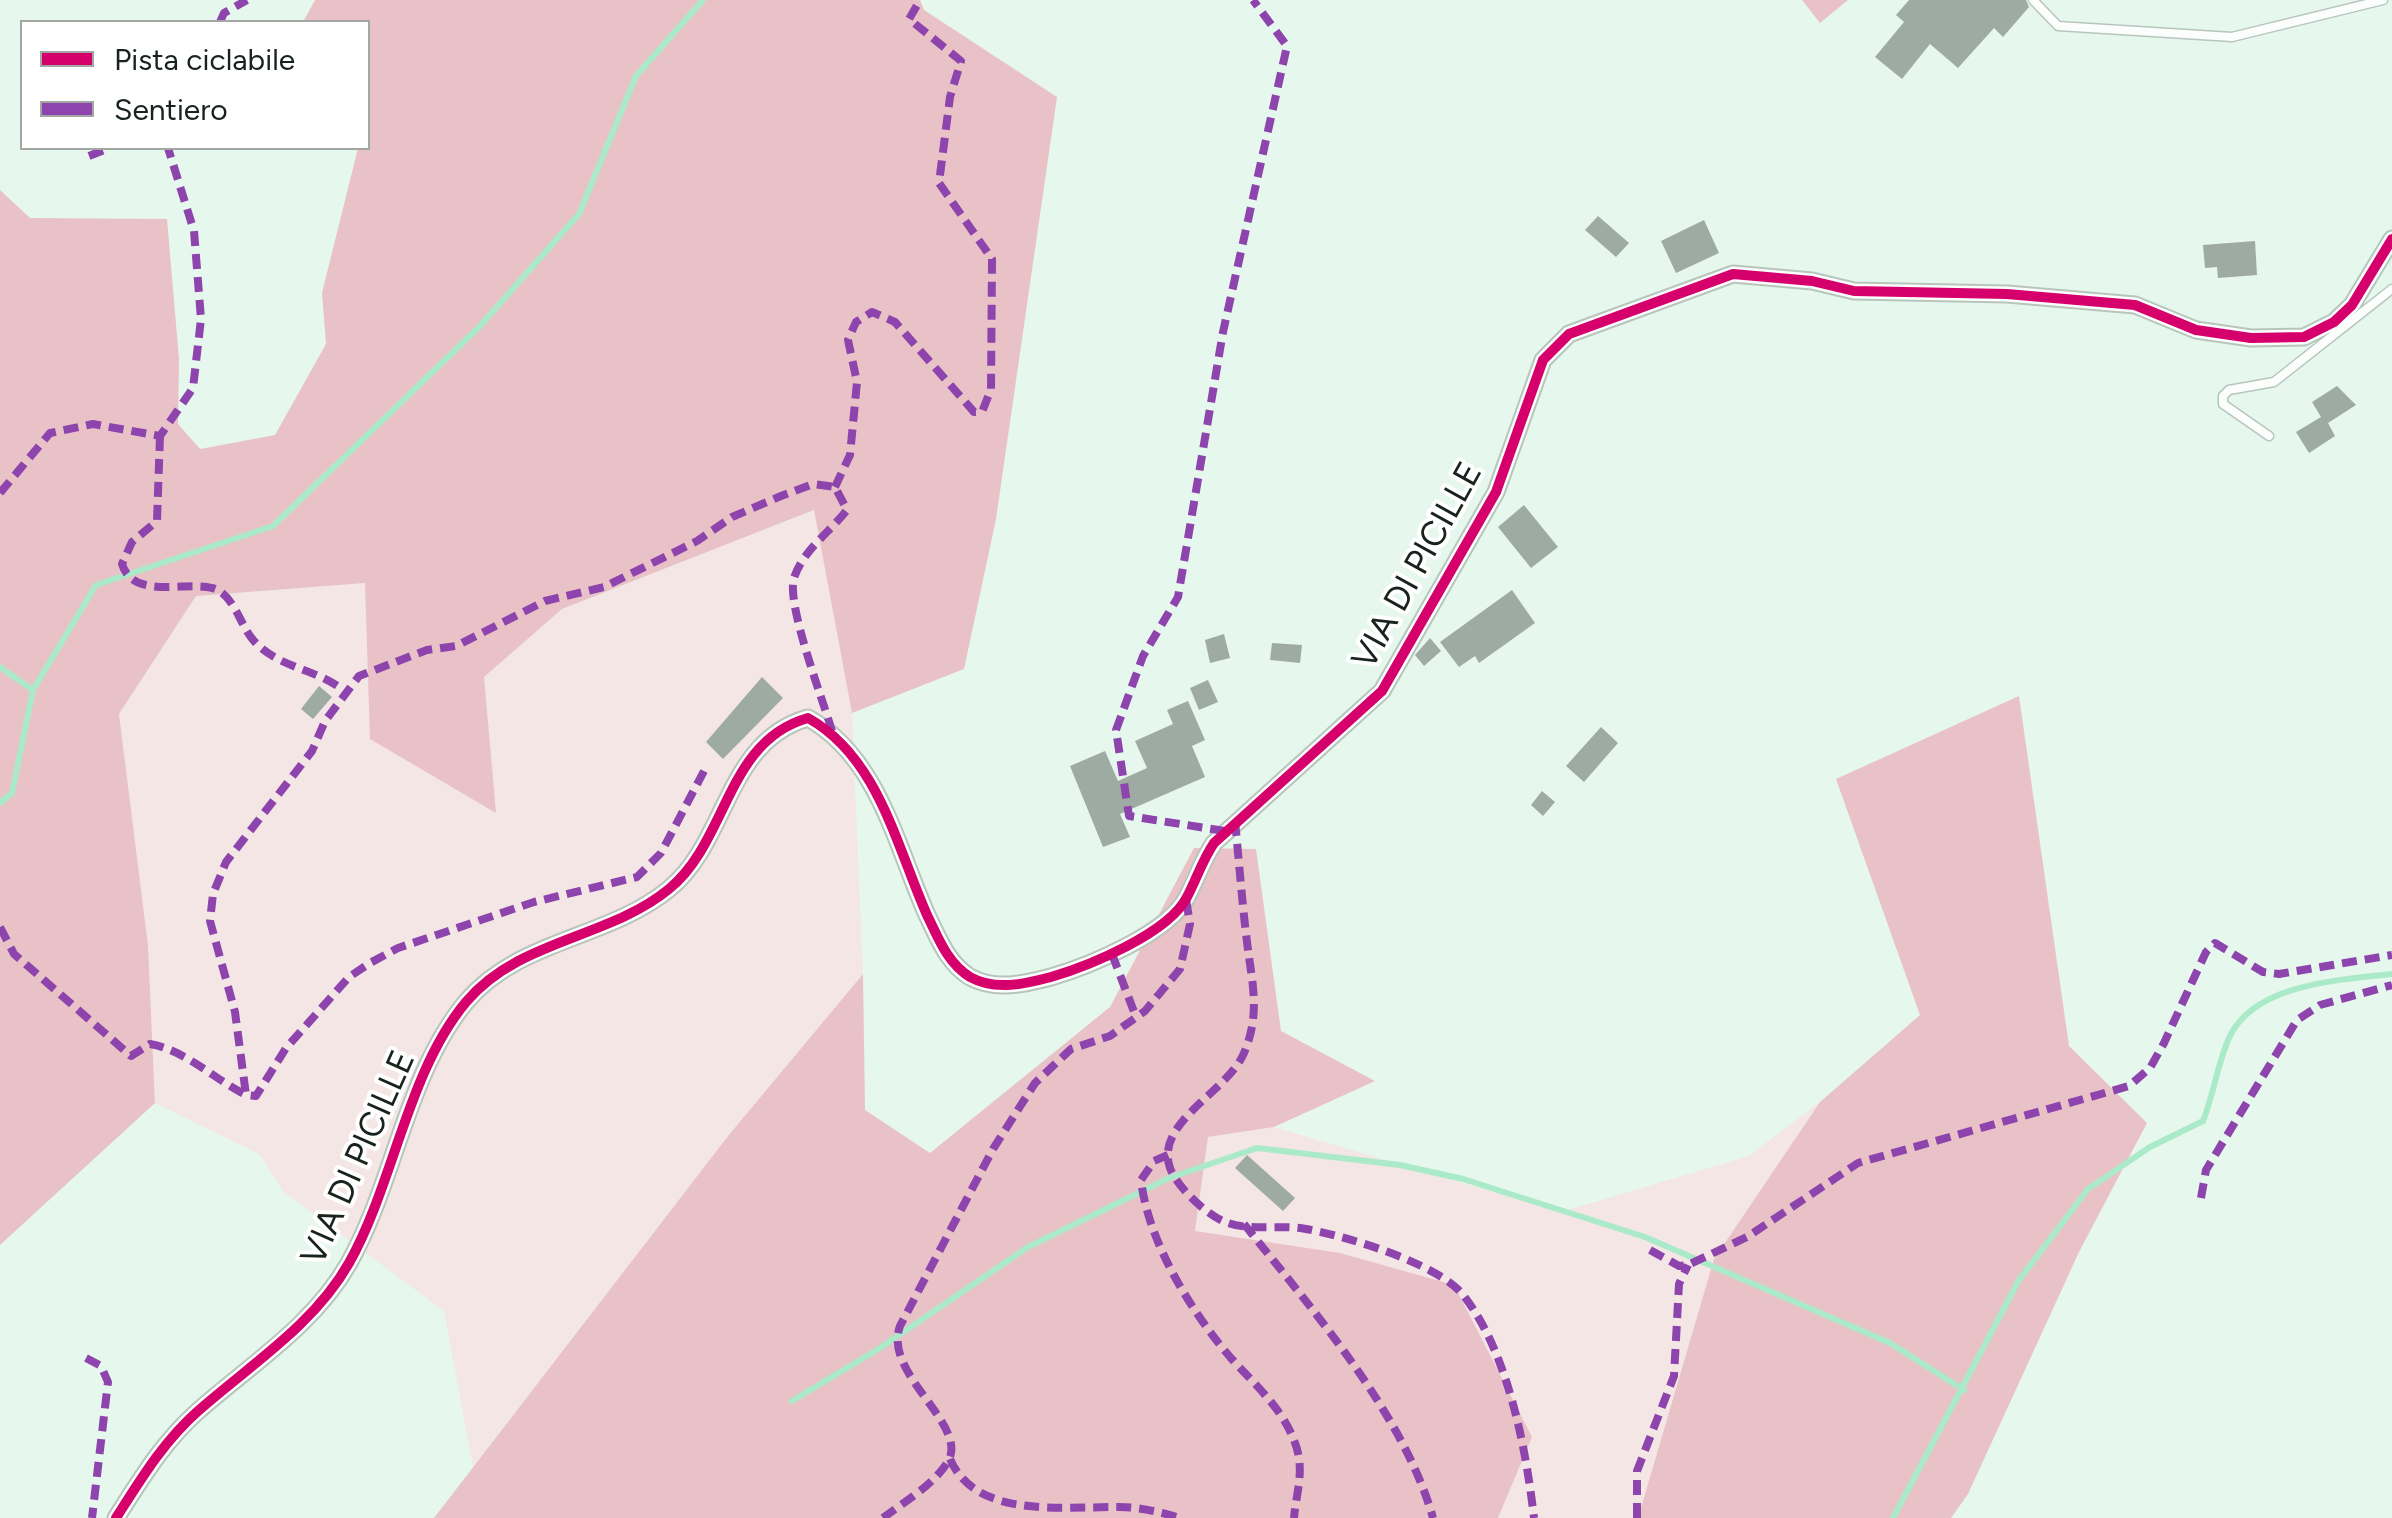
<!DOCTYPE html>
<style>
body{margin:0}
#map{position:relative;width:2392px;height:1518px;overflow:hidden;background:#e6f7ed;font-family:Figtree,sans-serif}
canvas{display:block}
.legend{position:absolute;left:20px;top:20px;width:350px;height:130px;box-sizing:border-box;background:#fff;border:2px solid #a2a7a4;margin:0;padding:12px 18px;list-style:none;font-size:30px;color:#17231c}
.legend li{display:flex;align-items:center;gap:20px;height:50px}
.legend b{width:50px;border:2px solid #a2a7a4}
</style>
<div id="map">
<canvas width="2392" height="1518"></canvas>
<ul class="legend">
<li><b style="height:12px;background:#d6006c"></b>Pista ciclabile</li>
<li><b style="height:12px;background:#8e44ad"></b>Sentiero</li>
</ul>
</div>
<script>
const c = document.querySelector('canvas').getContext('2d');
c.lineJoin = 'round';
function fill(path, color) { c.fillStyle = color; c.fill(path, 'evenodd'); }
function trace(path, color, width, dash) { c.strokeStyle = color; c.lineWidth = width; c.lineCap = dash ? 'butt' : 'round'; c.setLineDash(dash || []); c.stroke(path); }
function write(font, color, halo, rows, align = 'center') {
  c.font = font + ' Figtree,sans-serif'; c.lineWidth = 8; c.setLineDash([]); c.textBaseline = 'middle'; c.strokeStyle = halo; c.fillStyle = color; for (const [text, x, y, turn = 0] of rows) {
    c.save(); c.translate(x, y); c.rotate((+turn || 0) * Math.PI / 180); c.textAlign = isNaN(turn) ? turn : align; if (halo) c.strokeText(text, 0, 0); c.fillText(text, 0, 0); c.restore();
  }
}
fill(new Path2D(`
 M815,510l37,203 11,261 -135,162 -255,331 -29,-156 -160,-119 -25,-38 -104,-51 -7,-152 -29,-237 77,-118 169,-13 8,153 122,76 -12,-135 79,-68z
 M1820,1102l-106,157 -76,259h-140l34,-81 -337,-206 13,-94 66,-10 287,85 188,-56z`), '#f4e6e5');
fill(new Path2D(`
 M315,0h605l4,10 133,87 -61,422 -32,150 -112,44 -38,-203 -252,99 -78,68 12,136 -126,-74 -5,-156 -169,13 -77,118 29,232 7,157 -155,142v-1055l30,28 137,1 12,140 -1,65 22,25 75,-14 51,-91 -4,-51 36,-145h10v-126h-65z
 M1802,0h46l-28,23z
 M2019,696l50,350 78,77 -68,129 -111,242 -17,24h-313l76,-259 106,-157 100,-87 -84,-236z
 M1194,848l62,1 25,182 94,50 -101,46 -66,10 -13,94 145,22 114,32 78,152 -34,81h-1064l294,-382 135,-162 2,136 65,43 180,-146z`), '#e9c2c7');
trace(new Path2D(`
 M0,667l33,23
 M0,803l12,-10 21,-103 63,-105 177,-59 206,-199 100,-113 57,-138 67,-76
 M792,1401l88,-53 148,-101 141,-69 88,-30 143,17 63,14 182,58 245,106 74,47
 M1893,1518l126,-238 69,-91 62,-42 53,-26c11,-27 14,-56 26,-83 25,-55 112,-58 163,-64`), '#abeac8', 6);
fill(new Path2D(`
 M1909,0h117l3,7 -26,30 -9,-9 -36,40 -28,-24 -28,35 -27,-22 29,-35 -8,-7z
 M1598,216l31,27 -13,14 -31,-27z
 M1704,220l15,33 -43,20 -15,-32z
 M2255,241l2,34 -39,3 -1,-11 -12,1 -2,-23z
 M2337,386l19,19 -28,18 7,13 -26,17 -13,-21 25,-15 -9,-15z
 M1524,505l34,42 -27,21 -33,-41z
 M1512,590l23,33 -56,40 -4,-7 -16,11 -19,-25z
 M1224,634l6,24 -20,5 -5,-23z
 M1430,638l11,13 -17,15 -9,-11z
 M1272,643l30,2 -2,18 -30,-3z
 M762,677l21,21 -60,61 -17,-17z
 M1208,680l10,22 -19,8 -9,-22z
 M319,686l13,11 -19,22 -12,-10z
 M1188,701l17,39 -13,6 13,31 -85,37 10,23 -27,10 -33,-81 35,-15 13,30 29,-13 -12,-27 38,-17 -6,-14z
 M1601,727l17,16 -34,39 -18,-16z
 M1542,791l13,11 -12,14 -12,-11z
 M1247,1155l48,43 -12,13 -48,-43z`), '#9eaba3');
const service = new Path2D(`
 M2033,0l25,26 174,11 151,-37
 M2269,436l-46,-32v-8l6,-6 45,-8 118,-93`);
const minor = new Path2D(`
 M116,1518c25,-39 47,-76 82,-107 52,-46 116,-86 151,-148 45,-80 58,-190 117,-261 53,-63 142,-63 203,-113 59,-48 57,-148 139,-171 70,39 88,127 119,197 11,22 20,48 43,62 25,14 55,7 81,0 38,-11 118,-44 136,-80 10,-19 15,-36 27,-54l168,-152 114,-199 47,-132 26,-26 164,-60 79,7 42,10 153,3 128,11 61,25 55,8 53,-1 30,-15 18,-17 40,-66`);
trace(service, '#b8c5bd', 11);
trace(minor, '#b8c5bd', 19);
trace(service, '#fbfefc', 8);
trace(minor, '#fbfefc', 15);
trace(new Path2D(`
 M220,22l4,-9 23,-13
 M89,156l20,-8
 M160,436l-3,85 -25,21 -10,22c11,36 63,17 90,24 22,5 28,38 42,53 27,29 64,27 93,52
 M835,487l15,-32 7,-73 -9,-42 8,-18 16,-10 23,10 79,90h8l9,-23 1,-130 -53,-76 11,-86 11,-36 -52,-42 11,-19
 M0,493l50,-60 43,-9 67,12 33,-48 8,-69 -7,-88 -26,-83
 M704,771l-43,82 -24,24 -103,25 -136,46 -28,15 -21,14 -63,71 -30,48 -10,-1 -11,-83 -25,-91 3,-27 13,-32 86,-111 13,-30 34,-45 68,-26 29,-4 89,-45 59,-14 93,-46 35,-24 49,-21 32,-12 22,3 12,23c-17,22 -44,40 -53,68 -8,26 29,122 38,153
 M1235,821c4,40 7,81 12,121 5,41 14,71 -3,111 -16,39 -90,69 -74,115 7,19 35,45 53,53 23,11 57,3 83,8 40,7 134,35 158,67 44,57 62,152 70,222
 M1225,831l-96,-15 -13,-86 27,-74 35,-59 45,-265 64,-286 -34,-46
 M0,927l14,27 117,102 19,-12c35,6 64,35 96,51
 M1112,954l24,63
 M1168,1155l-14,6 -13,19c7,61 49,130 89,177 26,29 56,54 67,92 7,25 -1,45 -3,69
 M2201,1198l5,-28 91,-150 23,-15 72,-20
 M1244,1224c67,84 160,190 189,294
 M1650,1250l29,16 9,-1 59,-28 111,-74 271,-77 21,-18 14,-25 42,-91 9,-9 48,29 16,2 113,-19
 M86,1358l15,8 7,16 -16,136
 M950,1459c26,59 107,48 169,48 21,0 41,5 61,11
 M883,1518c22,-17 49,-32 64,-55 25,-37 -65,-88 -47,-137l93,-177 42,-66 36,-34 39,-13 35,-25 35,-42 10,-45 -4,-25
 M1637,1518v-47l37,-95 5,-92 9,-19`), '#8e44ad', 8, [15, 8]);
trace(new Path2D(`
 M116,1518c25,-39 47,-76 82,-107 52,-46 116,-86 151,-148 45,-80 58,-190 117,-261 53,-63 142,-63 203,-113 59,-48 57,-148 139,-171 70,39 88,127 119,197 11,22 20,48 43,62 25,14 55,7 81,0 38,-11 118,-44 136,-80 10,-19 15,-36 27,-54l168,-152 114,-199 47,-132 26,-26 164,-60 79,7 42,10 153,3 128,11 61,25 55,8 53,-1 30,-15 18,-17 40,-66`), '#d6006c', 10);
write('35px', '#17231c', '#fff', [
 ["VIA DI PICILLE",1418,566,-61],
 ["VIA DI PICILLE",359,1158,-66]
]);
</script>
